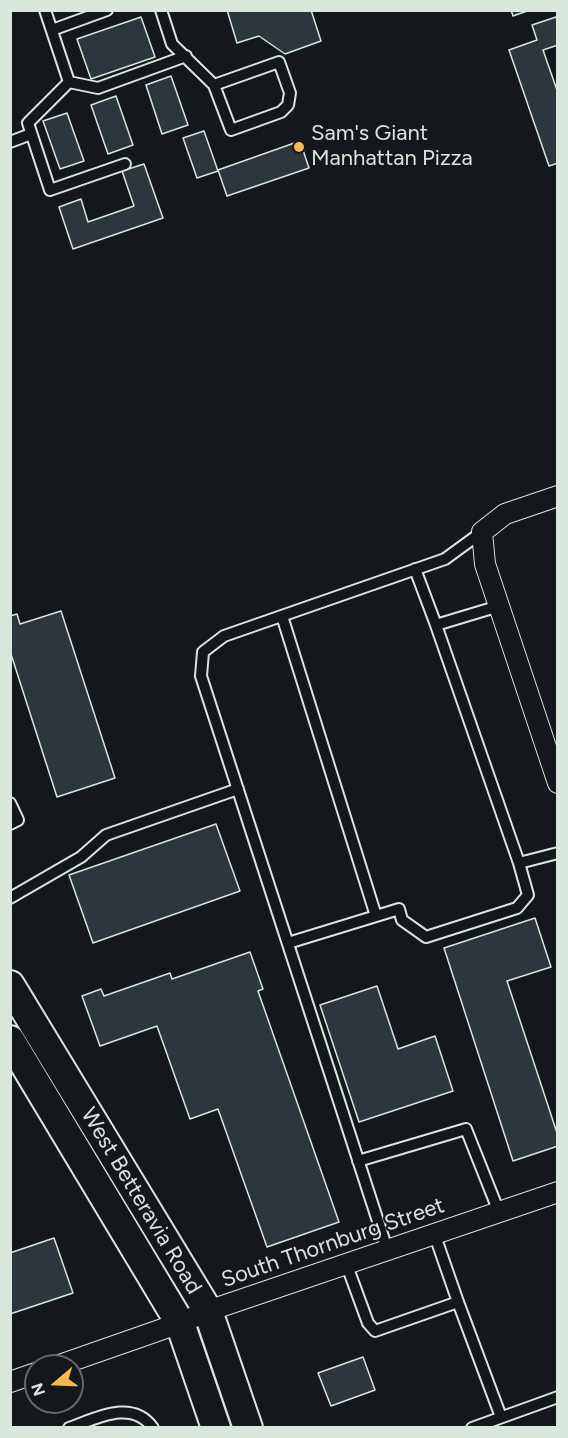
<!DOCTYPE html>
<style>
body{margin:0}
#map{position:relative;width:568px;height:1438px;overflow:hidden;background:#14181c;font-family:Figtree,sans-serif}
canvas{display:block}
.frame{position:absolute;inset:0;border:12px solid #d8e6dc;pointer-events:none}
.north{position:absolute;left:24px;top:1354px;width:60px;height:60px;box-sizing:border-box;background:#14181c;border:2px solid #626a69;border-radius:50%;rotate:251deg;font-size:16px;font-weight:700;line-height:24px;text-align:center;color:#d8e6dc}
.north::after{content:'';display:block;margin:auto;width:21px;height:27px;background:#ffb74d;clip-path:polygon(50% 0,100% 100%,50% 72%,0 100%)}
</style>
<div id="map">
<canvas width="568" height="1438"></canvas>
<div class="frame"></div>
<div class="north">N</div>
</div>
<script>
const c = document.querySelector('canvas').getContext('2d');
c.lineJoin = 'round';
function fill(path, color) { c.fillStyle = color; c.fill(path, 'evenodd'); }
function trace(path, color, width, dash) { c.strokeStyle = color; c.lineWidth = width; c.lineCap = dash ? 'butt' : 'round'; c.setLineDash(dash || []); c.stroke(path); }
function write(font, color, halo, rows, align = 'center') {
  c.font = font + ' Figtree,sans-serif'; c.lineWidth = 4.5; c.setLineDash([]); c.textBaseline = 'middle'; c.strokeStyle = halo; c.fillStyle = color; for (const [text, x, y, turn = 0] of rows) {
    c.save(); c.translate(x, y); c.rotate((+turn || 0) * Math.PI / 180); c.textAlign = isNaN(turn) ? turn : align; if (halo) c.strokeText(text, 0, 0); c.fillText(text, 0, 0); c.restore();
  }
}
const building = new Path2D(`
 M227,10h84l10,31 -36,13 -26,-18 -22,7z
 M511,10h19l-17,6z
 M141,17l14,40 -64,22 -14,-40z
 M556,17l2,6v22l-15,5 15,43v70l-9,3 -40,-116 28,-10 -5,-15z
 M171,76l17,49 -26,9 -16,-49z
 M116,96l17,49 -25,9 -17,-49z
 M67,113l17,48 -24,8 -17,-48z
 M204,131l14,40 -21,7 -14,-40z
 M300,141l9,27 -82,28 -9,-26z
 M144,164l19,54 -90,31 -14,-42 22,-8 7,23 46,-16 -12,-35z
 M61,611l54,167 -58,19 -47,-146v-35l7,-2 3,10z
 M216,824l24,67 -147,52 -24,-68z
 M535,918l16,49 -44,14 51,155v10l-45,15 -69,-213z
 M250,952l13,37 -5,2 81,231 -72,25 -49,-138 -28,10 -33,-93 -57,20 -18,-50 19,-7 3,7 66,-23 2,6z
 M377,986l21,63 37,-13 18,55 -94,31 -39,-117z
 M54,1238l19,55 -63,21v-61z
 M363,1357l12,33 -44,16 -13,-33z`);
fill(building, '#2c363c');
trace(building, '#d8e6dc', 1.5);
const service = new Path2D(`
 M45,10l24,72 -41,41 22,67 75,-26
 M161,10l11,34 42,41 17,45 50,-18 7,-7 2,-12 -11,-31 -65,23
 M52,30l55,-20
 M69,82l29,6 88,-32
 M10,142l21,-8
 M415,569l21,56 63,-19
 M282,616l94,300
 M436,625l83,238
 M10,803l8,17 -8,4
 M10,898l71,-41 25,-22 132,-46
 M288,943l111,-34 3,11 24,17 91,-29 11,-13 -9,-32 39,-10
 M358,1161l108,-32 33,83
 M434,1233l24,69 43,115
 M387,1249l-186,-573 2,-24 21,-16 221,-77 37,-27
 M346,1263l22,60 7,8 83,-29
 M69,1428c26,-9 63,-30 84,0
 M472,1428l86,-31`);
const minor = new Path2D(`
 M558,496l-53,18 -23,18 3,32 73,219
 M57,1366l123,-43 28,-12 350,-119
 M10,1382l26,-9`);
const secondary = new Path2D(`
 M10,985l198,326 40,117
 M10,1040l170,283 36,105`);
trace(service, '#d8e6dc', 14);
trace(minor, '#d8e6dc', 22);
trace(secondary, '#d8e6dc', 32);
trace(service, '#14181c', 10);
trace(minor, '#14181c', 20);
trace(secondary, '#14181c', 28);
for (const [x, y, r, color] of [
 [299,147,6,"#ffb74d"]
]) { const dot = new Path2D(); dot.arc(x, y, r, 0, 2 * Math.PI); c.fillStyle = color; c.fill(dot); trace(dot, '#14181c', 2); }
write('22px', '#d8e6dc', '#14181c', [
 ["Sam's Giant",311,134],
 ["Manhattan Pizza",311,159]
], 'left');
write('22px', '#d8e6dc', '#14181c', [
 ["West Betteravia Road",141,1201,59],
 ["South Thornburg Street",333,1243,-19]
]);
</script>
